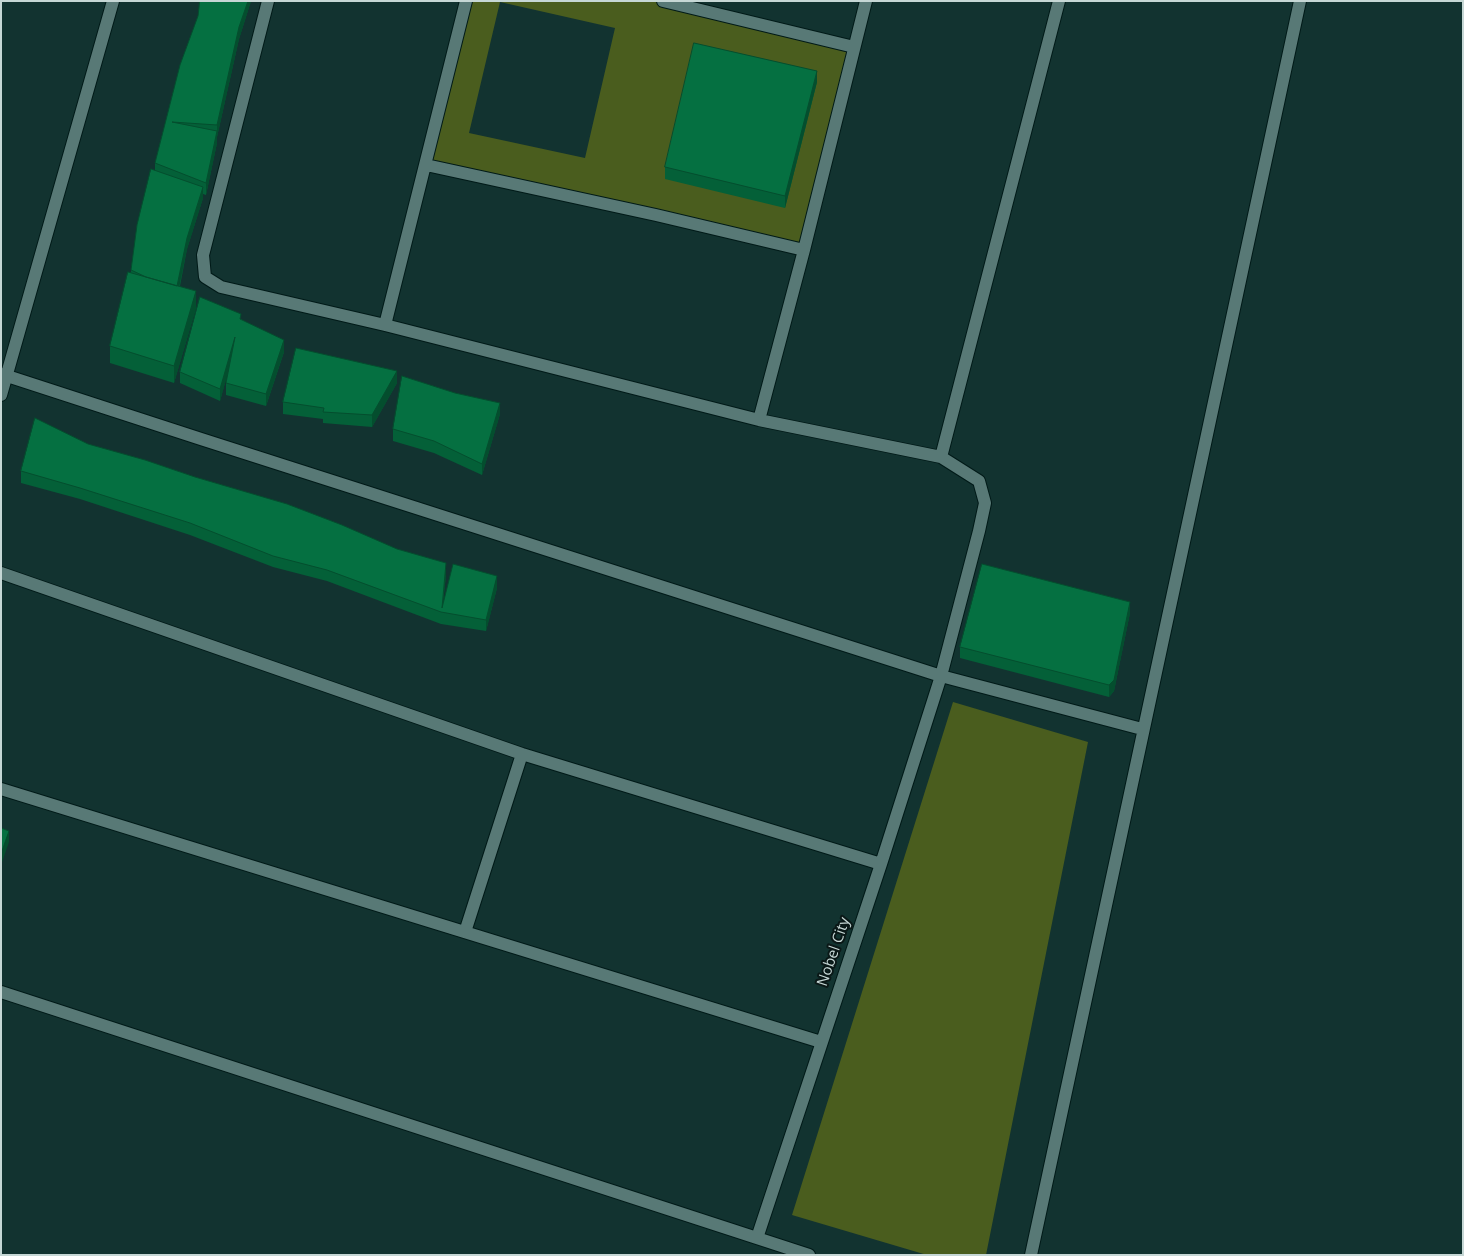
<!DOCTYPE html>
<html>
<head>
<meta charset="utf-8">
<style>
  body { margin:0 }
  #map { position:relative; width:1464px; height:1256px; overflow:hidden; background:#123330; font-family:"Open Sans",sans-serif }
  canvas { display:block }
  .frame { position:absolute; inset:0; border:2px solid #c6d7d5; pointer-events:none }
</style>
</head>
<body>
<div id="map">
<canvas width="1464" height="1256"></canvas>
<div class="frame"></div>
</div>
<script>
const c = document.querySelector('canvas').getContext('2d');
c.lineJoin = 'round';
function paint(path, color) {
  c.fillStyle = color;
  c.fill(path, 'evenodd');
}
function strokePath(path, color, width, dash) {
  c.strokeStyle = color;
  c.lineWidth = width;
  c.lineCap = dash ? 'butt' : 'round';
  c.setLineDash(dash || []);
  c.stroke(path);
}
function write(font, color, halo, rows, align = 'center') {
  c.font = font + ' "Open Sans",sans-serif';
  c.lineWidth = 4;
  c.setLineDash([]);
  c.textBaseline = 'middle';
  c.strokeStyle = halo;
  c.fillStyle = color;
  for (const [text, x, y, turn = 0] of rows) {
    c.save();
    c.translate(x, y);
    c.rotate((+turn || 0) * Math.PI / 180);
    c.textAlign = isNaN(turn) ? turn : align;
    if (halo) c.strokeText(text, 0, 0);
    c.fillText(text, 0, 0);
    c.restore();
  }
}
paint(new Path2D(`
  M 466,1 L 663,1 L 854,47 L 804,250 L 426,165 ZM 500,2 L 615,28 L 585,158 L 469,133 Z
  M 953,702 L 1088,742 L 986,1255 L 927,1255 L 792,1215 Z`), '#4a5d1e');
const minor = new Path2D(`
  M 268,1 L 203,255 L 205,277 L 221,287 L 385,325 L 759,420 L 941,457 L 979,481 L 985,503 L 979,531 L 941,676 L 881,864 L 757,1238
  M 663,1 L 854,47
  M 426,165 L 656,215 L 804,250
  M 385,325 L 466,1
  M 1,374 L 201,439 L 941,676 L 1142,729
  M 1,395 L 113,1
  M 759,420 L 804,250 L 866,1
  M 941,457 L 1059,1
  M 1,573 L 522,754 L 881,864
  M 1,789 L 821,1042
  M 465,932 L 522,754
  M 1,992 L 809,1255
  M 1031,1255 L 1300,1`);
strokePath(minor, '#001a18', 14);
strokePath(minor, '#587976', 12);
paint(new Path2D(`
  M 200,1 L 251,1 L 239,39 L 217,137 L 217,143 L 206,195 L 203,194 L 203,198 L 187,249 L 180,286 L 196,308 L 174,383 L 110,363 L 110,346 L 131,273 L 131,270 L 155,170 L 155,163 L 198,16 Z
  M 817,82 L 785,208 L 665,179 L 665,167 Z
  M 241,319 L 284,352 L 266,406 L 226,395 L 226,383 L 229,368 L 220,401 L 180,383 L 180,372 Z
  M 397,383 L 372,427 L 323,423 L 323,419 L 283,414 L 283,402 Z
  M 500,414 L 482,475 L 434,453 L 393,441 L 393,429 Z
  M 88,444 L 446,575 L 443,602 L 497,588 L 486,631 L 441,624 L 327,581 L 273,567 L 190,535 L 80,499 L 21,483 L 21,471 Z
  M 1130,613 L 1114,691 L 1109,697 L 960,658 L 960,647 Z`), '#046038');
paint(new Path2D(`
  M 248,1 L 251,1 L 239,39 L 217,137 L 217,125 L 239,27 Z
  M 817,71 L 817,82 L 785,208 L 785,196 Z
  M 217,131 L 217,143 L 206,195 L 206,183 Z
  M 203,187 L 203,198 L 187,249 L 176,302 L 176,291 L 187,238 Z
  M 196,291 L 196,308 L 174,383 L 174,366 Z
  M 235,337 L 235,349 L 220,401 L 220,389 Z
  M 284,340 L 284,352 L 266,406 L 266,394 Z
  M 397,371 L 397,383 L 372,427 L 372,415 Z
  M 500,403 L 500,414 L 482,475 L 482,464 Z
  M 446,563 L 446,575 L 442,612 Z
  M 497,576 L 497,588 L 486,631 L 486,620 Z
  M 1130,602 L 1130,613 L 1114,691 L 1109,697 L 1109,685 Z
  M 9,831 L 9,842 L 1,865 L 1,854 Z`), '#044e2e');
const building = new Path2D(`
  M 200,1 L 248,1 L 239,27 L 217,125 L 172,122 L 217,131 L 206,183 L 155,163 L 180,65 L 198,16 Z
  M 694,43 L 817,71 L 785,196 L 665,167 Z
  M 151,169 L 203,187 L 187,238 L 177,286 L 146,277 L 131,270 L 137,225 Z
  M 128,272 L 196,291 L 174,366 L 110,346 Z
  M 200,297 L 241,314 L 240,319 L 284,340 L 266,394 L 226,383 L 235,337 L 220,389 L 180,372 Z
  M 296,348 L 397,371 L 372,415 L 323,412 L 324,408 L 283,402 Z
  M 402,376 L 455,393 L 500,403 L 482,464 L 434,441 L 393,429 Z
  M 35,418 L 88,444 L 145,460 L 195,477 L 287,504 L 342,525 L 397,549 L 446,563 L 442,608 L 453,564 L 497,576 L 486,620 L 441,612 L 327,570 L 273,556 L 190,523 L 80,488 L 21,471 Z
  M 982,564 L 1130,602 L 1114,680 L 1109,685 L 960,647 Z
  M 1,828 L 9,831 L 1,854 Z`);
paint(building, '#057041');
strokePath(building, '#044e2e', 1);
write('15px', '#c6d7d5', '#0a1817', [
  ["Nobel City",834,952,-71]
]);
</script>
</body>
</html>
